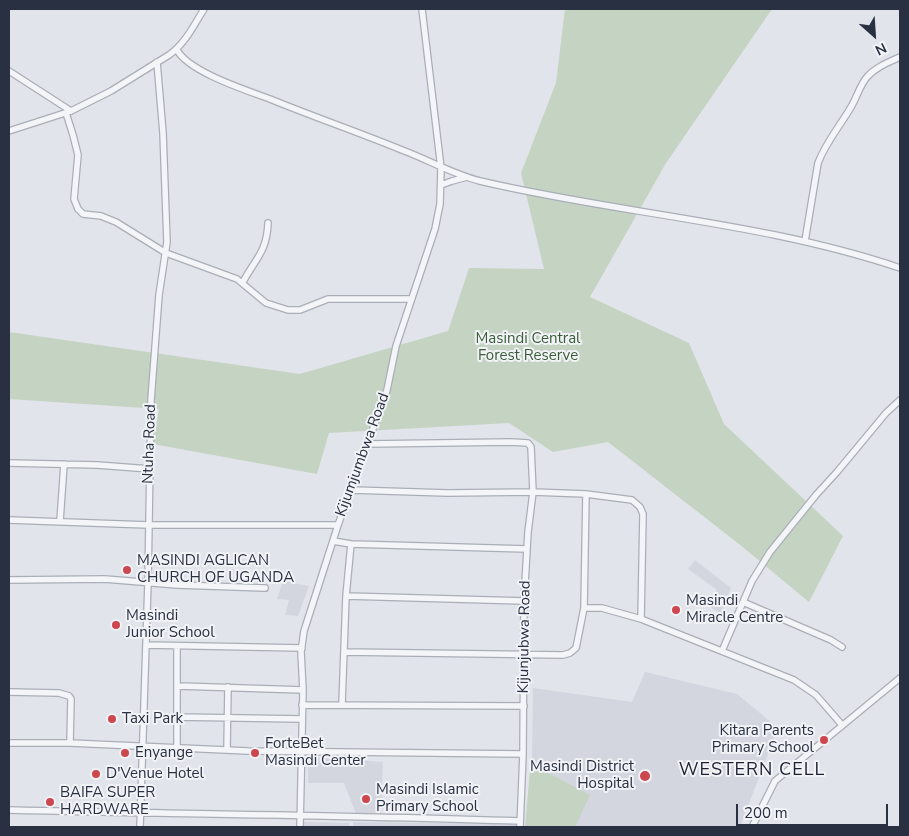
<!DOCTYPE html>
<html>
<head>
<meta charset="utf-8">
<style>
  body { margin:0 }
  #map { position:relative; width:909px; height:836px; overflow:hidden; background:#e1e4ea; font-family:"Nunito Sans",sans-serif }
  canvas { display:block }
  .frame { position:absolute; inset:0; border:10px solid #293041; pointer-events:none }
  .north { position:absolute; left:849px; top:10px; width:50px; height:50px; -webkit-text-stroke:4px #f1f3f7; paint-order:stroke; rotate:154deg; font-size:14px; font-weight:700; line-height:20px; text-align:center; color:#293041 }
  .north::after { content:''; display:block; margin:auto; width:18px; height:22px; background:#293041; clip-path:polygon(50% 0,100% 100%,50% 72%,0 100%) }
  .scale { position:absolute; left:736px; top:804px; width:152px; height:22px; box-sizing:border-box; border:2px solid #293041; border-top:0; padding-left:6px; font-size:15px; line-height:18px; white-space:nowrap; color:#293041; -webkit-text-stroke:4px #f1f3f7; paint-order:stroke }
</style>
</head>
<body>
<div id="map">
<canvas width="909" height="836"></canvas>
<div class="frame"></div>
<div class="north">N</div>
<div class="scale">200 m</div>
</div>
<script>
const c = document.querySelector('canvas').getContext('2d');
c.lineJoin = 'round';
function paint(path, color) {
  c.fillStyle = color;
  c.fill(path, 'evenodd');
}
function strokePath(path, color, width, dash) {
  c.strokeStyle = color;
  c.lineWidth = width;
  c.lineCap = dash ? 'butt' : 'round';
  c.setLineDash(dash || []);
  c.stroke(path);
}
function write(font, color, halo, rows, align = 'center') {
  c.font = font + ' "Nunito Sans",sans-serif';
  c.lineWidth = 4;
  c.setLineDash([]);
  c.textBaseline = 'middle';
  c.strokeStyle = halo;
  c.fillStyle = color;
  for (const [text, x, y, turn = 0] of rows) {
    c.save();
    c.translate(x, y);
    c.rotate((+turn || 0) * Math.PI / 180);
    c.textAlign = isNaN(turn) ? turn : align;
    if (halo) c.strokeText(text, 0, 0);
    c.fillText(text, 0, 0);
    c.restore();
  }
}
paint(new Path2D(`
  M 695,560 L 731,588 L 721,613 L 711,608 L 717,590 L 688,569 Z
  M 283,581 L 309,586 L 298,616 L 285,615 L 289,600 L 277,599 Z
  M 645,672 L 737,694 L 778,728 L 740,827 L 531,827 L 533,688 L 632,702 Z
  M 308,757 L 383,762 L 381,815 L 356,814 L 344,783 L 308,783 Z
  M 304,822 L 349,823 L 349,827 L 304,827 Z
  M 353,822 L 519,824 L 519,827 L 353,827 Z`), '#d3d6df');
paint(new Path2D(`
  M 565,9 L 772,9 L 666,163 L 590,297 L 689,343 L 724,424 L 843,536 L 809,602 L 739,544 L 608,442 L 553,452 L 509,423 L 329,433 L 317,474 L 153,444 L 159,409 L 9,399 L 9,332 L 300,374 L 448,331 L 469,268 L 544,269 L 521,173 L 556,83 Z
  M 539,769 L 556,777 L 590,795 L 575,827 L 525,827 L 530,770 Z`), '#c5d3c2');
const minor = new Path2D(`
  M 177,50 C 189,72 246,90 270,99 C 314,117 358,132 402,150 C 429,160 452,174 480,181 C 619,214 764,222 900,268
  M 9,71 L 71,111
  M 66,113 L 73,135 L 78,155 L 74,199 L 78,209 L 83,214 L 101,216 L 116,222 L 166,253 L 237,279 L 266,303 L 288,310 L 300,310 L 328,299 L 411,299
  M 9,131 L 71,111 L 111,91 L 169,55 C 185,44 194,25 204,9
  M 441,185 L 452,181 L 467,177
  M 805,241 L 818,163 C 826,142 840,126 851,107 C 857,97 860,85 867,77 C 876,67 889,62 900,57
  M 243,282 C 255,259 267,252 268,223
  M 367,444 L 511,442 L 528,443 L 531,447 L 533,492 L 528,532 L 524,601 L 523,754 L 520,827
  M 9,463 L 97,465 L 150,469
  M 351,490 L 448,493 L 533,492 L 586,494 L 632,500 L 640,507 L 643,514 L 641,619
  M 9,520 L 148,525 L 338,525
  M 60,521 L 64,464
  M 333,541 L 351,544 L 527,549
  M 9,580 L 105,579 L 177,585 L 265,588
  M 346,596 L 524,601
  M 743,602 L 831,640 L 842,647
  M 584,608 L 586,494
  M 146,645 L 302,648
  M 722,651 L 752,581 L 770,552 L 816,495 L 837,472 L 886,413 L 900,400
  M 344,652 L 563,655 L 570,653 L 576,648 L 584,608 L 602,608 L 641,619 L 794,680 L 816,695 L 842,725
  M 177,689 L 177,646
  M 9,692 L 59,693 L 69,696 L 71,699 L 70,743
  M 342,704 L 346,596 L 351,544
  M 302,705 L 524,706
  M 177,717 L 302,719
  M 9,743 L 70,743 L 248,751 L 523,754
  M 177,748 L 177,689 L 179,686 L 303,690
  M 227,750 L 228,687
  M 9,810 C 179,814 350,815 520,821
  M 140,827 L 148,582 L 151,400 L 159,295 L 167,242 L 163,133 L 157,62
  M 300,827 L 303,690 L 301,652 L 304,631 L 338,525 L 387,390 L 396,346 L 435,229 L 440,204 L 441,168 L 422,9
  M 752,827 L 775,781 L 900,678`);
strokePath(minor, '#aaaeb7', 8);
strokePath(minor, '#f4f5f8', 5.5);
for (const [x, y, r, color] of [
  [127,570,5,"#cd474e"],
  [676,610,5,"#cd474e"],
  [116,625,5,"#cd474e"],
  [112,719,5,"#cd474e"],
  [824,740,5,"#cd474e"],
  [125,753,5,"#cd474e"],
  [255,753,5,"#cd474e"],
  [96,774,5,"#cd474e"],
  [645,776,6,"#cd474e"],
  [366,799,5,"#cd474e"],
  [50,802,5,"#cd474e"]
]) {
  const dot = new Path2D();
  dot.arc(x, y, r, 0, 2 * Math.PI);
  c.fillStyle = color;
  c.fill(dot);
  strokePath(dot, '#f1f3f7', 2);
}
write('15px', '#3a5d37', '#f1f3f7', [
  ["Masindi Central",528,339],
  ["Forest Reserve",528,356]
]);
write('15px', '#293041', '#f1f3f7', [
  ["Ntuha Road",150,444,-88],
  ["Kijumjumbwa Road",363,455,-70],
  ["Kijunjubwa Road",525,637,-89]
]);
write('15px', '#293041', '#f1f3f7', [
  ["MASINDI AGLICAN",137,561],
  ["CHURCH OF UGANDA",137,578],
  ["Masindi",686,601],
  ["Miracle Centre",686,618],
  ["Masindi",126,616],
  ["Junior School",126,633],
  ["Taxi Park",122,719],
  ["Kitara Parents",814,731,"right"],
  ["Primary School",814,748,"right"],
  ["ForteBet",265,744],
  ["Masindi Center",265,761],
  ["Enyange",135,753],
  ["Masindi District",634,767,"right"],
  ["Hospital",634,784,"right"],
  ["D'Venue Hotel",106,774],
  ["Masindi Islamic",376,790],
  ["Primary School",376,807],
  ["BAIFA SUPER",60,793],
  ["HARDWARE",60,810]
], 'left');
c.letterSpacing = '1px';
write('18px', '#1c2132', '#f1f3f7', [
  ["WESTERN CELL",752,771]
]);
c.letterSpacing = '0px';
</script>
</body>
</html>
